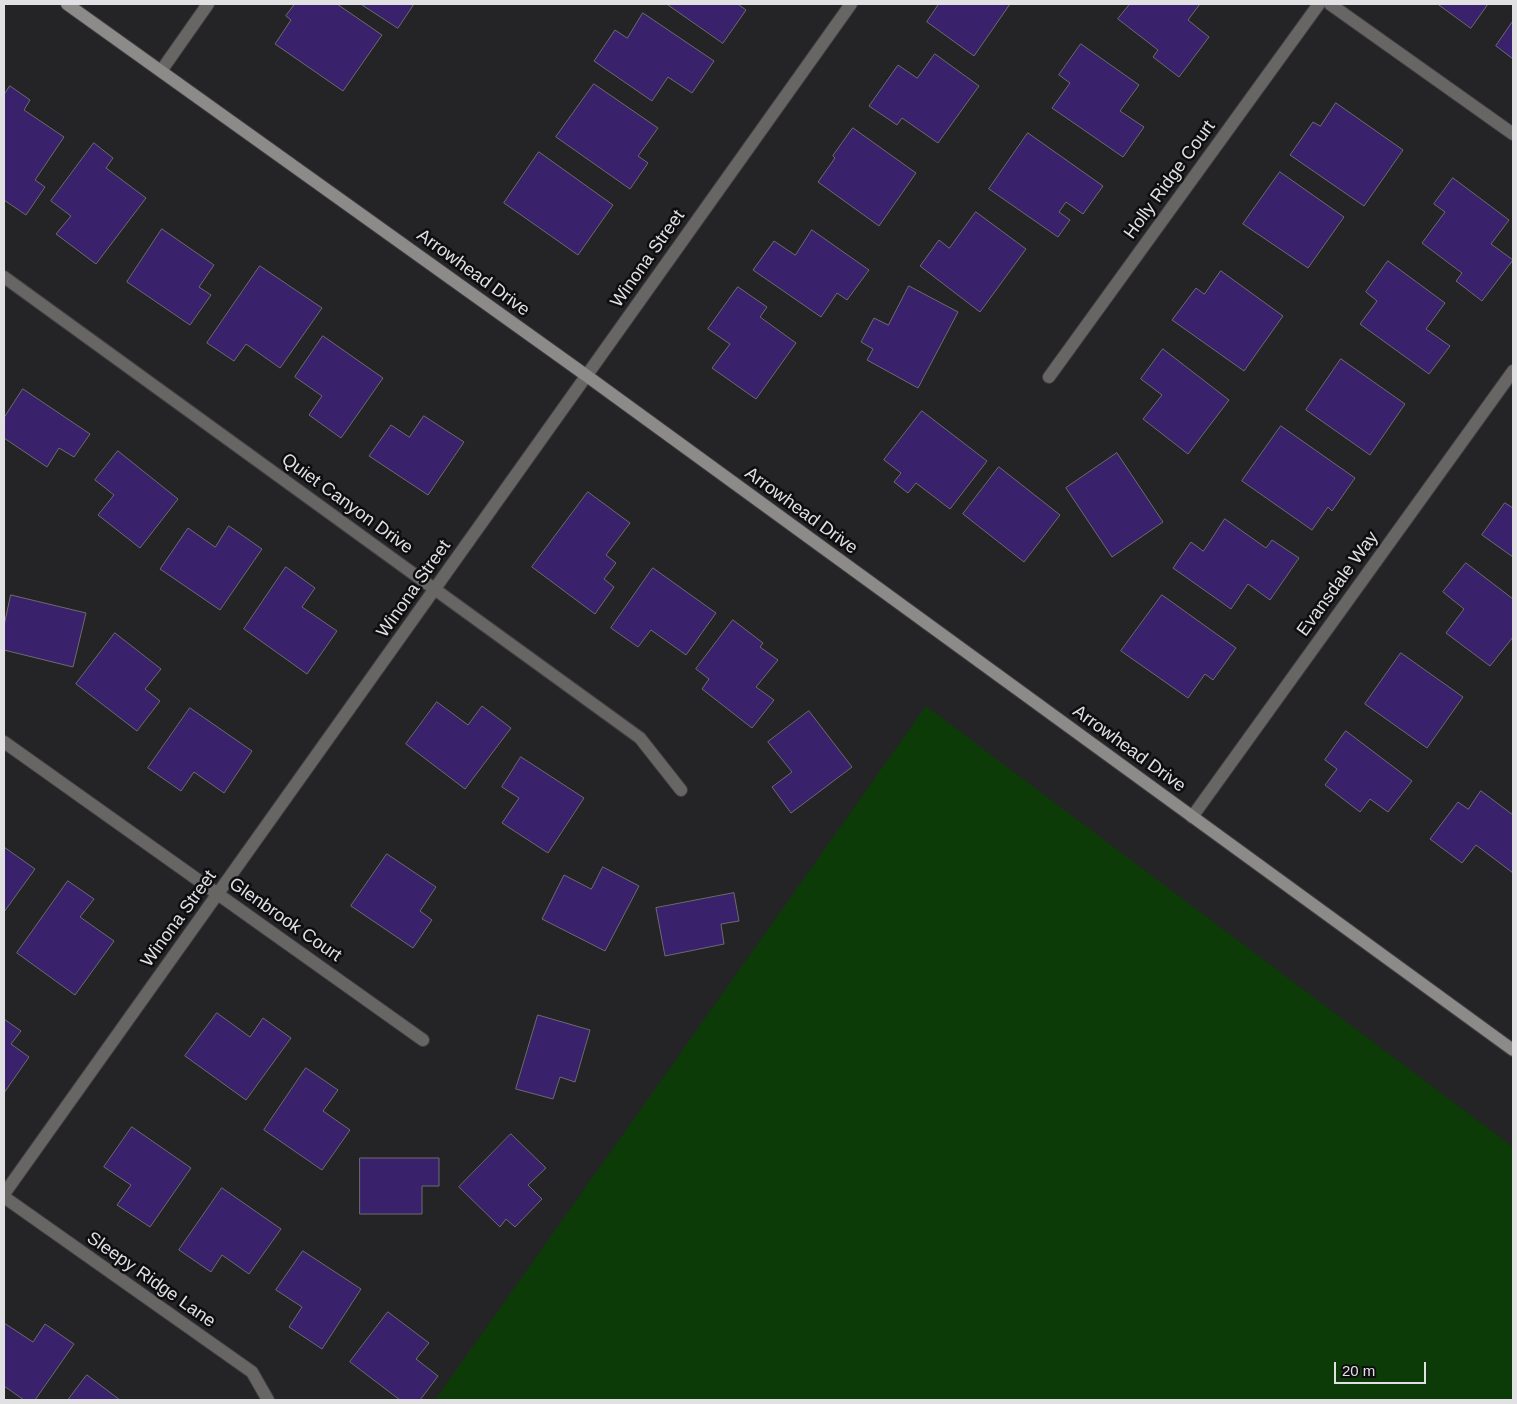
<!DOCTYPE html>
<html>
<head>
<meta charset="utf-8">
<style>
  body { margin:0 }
  #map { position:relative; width:1517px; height:1404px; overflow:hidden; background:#242427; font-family:Arial,sans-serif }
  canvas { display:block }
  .frame { position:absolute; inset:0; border:5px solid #e1e1e3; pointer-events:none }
  .scale { position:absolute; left:1334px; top:1362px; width:92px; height:22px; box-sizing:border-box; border:2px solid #e1e1e3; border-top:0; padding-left:6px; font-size:15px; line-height:18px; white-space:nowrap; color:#e1e1e3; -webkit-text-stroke:4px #0e0d0f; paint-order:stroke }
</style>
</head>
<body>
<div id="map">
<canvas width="1517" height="1404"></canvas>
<div class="frame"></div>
<div class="scale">20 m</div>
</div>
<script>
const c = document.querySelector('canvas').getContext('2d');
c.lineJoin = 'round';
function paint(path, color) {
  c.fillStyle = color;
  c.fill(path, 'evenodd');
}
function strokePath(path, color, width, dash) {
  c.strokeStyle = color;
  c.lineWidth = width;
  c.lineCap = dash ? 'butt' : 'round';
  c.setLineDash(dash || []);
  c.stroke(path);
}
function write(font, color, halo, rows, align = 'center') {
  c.font = font + ' Arial,sans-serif';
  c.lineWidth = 5;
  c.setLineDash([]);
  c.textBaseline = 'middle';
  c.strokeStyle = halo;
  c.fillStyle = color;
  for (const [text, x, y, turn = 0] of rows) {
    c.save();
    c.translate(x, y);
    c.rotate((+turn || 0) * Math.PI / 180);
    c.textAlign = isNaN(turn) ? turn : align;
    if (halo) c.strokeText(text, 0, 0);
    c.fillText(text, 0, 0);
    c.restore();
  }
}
paint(new Path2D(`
  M 926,706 L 1513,1147 L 1513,1400 L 435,1400 Z`), '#0d3b07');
const building = new Path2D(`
  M 295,4 L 337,4 L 382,35 L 343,91 L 275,44 L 291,20 L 286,16 Z
  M 361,4 L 414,4 L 398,28 Z
  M 667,4 L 740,4 L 739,5 L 746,10 L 723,43 Z
  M 939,4 L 1010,4 L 974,56 L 927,22 Z
  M 1130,4 L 1200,4 L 1188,20 L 1209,37 L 1179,77 L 1153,57 L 1158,50 L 1118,19 Z
  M 1438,4 L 1488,4 L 1471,28 Z
  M 643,13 L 714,61 L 692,93 L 668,77 L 652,101 L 594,61 L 615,30 L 627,38 Z
  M 1513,21 L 1513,59 L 1496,46 Z
  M 1081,44 L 1139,85 L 1120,111 L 1144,127 L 1123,157 L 1052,108 L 1070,83 L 1059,75 Z
  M 935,54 L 979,86 L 938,143 L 902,118 L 897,125 L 869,106 L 898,65 L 917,78 Z
  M 594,84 L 658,128 L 638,156 L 648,163 L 630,189 L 556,137 Z
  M 10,86 L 30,100 L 24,110 L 64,137 L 35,180 L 45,187 L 26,215 L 4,200 L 4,95 Z
  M 1336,103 L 1403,150 L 1364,206 L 1290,155 L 1313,122 L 1320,126 Z
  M 853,128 L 916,173 L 879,226 L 818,182 L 835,158 L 833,156 Z
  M 1028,133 L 1103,186 L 1083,214 L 1066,202 L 1059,212 L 1070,220 L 1058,237 L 989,189 Z
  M 94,143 L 113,158 L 106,168 L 146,198 L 96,264 L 56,234 L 71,216 L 51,201 Z
  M 539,152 L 613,205 L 578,255 L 504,203 Z
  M 1280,172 L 1344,217 L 1308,268 L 1243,224 Z
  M 1453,178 L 1509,220 L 1491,244 L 1513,260 L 1482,301 L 1456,281 L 1462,273 L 1422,243 L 1445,212 L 1434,204 Z
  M 976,212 L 1026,249 L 980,312 L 920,266 L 939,240 L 949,248 Z
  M 162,229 L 214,265 L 199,287 L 211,295 L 190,325 L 127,282 Z
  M 812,230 L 869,270 L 847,300 L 837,293 L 821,317 L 753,270 L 774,241 L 795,255 Z
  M 1388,261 L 1445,303 L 1426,329 L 1450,346 L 1429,374 L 1360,324 L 1377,301 L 1366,292 Z
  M 260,266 L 322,308 L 280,368 L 246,344 L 234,361 L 207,343 Z
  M 1221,271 L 1283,316 L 1244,371 L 1172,320 L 1196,288 L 1204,294 Z
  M 909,286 L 958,312 L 918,388 L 867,360 L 873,349 L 861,342 L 874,318 L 888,325 Z
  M 738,287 L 767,307 L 760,317 L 796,343 L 756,399 L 712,368 L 730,344 L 708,329 Z
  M 323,336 L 383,378 L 341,438 L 309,415 L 322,396 L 295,377 Z
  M 1163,349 L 1229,400 L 1188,454 L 1143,419 L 1162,395 L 1141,379 Z
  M 1341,359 L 1405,404 L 1370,455 L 1306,410 Z
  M 23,389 L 90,434 L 74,457 L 59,448 L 47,467 L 4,438 L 4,418 Z
  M 922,411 L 987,461 L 950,509 L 916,483 L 908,493 L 894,482 L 901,473 L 884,460 Z
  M 424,416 L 464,442 L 428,495 L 369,456 L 391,425 L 409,437 Z
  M 1281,426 L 1355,478 L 1332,511 L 1328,507 L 1312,530 L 1242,481 Z
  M 118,451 L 178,499 L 140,548 L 98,515 L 114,495 L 95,480 Z
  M 1117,453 L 1163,522 L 1112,557 L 1066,488 Z
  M 999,467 L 1060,515 L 1024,562 L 963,514 Z
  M 588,492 L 630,523 L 606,555 L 616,563 L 604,579 L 614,587 L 595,614 L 532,567 Z
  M 1505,503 L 1513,508 L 1513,557 L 1482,535 Z
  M 1225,519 L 1266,548 L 1272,540 L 1299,558 L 1270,600 L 1248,584 L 1231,609 L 1173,568 L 1191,542 L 1203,551 Z
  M 229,526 L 262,549 L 220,610 L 160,569 L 188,528 L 215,547 Z
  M 1466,563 L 1513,599 L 1513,637 L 1490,666 L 1446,633 L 1464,609 L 1443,592 Z
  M 286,567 L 315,588 L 302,607 L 337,631 L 307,674 L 244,629 Z
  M 653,568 L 716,613 L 686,655 L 651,630 L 638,647 L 611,628 Z
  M 11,595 L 86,613 L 73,667 L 4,650 L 4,626 Z
  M 1162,595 L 1236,648 L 1213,680 L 1205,674 L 1188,698 L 1121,651 Z
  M 733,620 L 763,643 L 760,647 L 778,660 L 756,687 L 774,700 L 752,728 L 702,689 L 709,679 L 696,669 Z
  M 115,633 L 161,669 L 145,689 L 160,701 L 137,731 L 76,684 Z
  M 1401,653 L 1463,697 L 1427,748 L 1365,704 Z
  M 437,702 L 468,725 L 482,706 L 511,728 L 465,789 L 406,744 Z
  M 190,708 L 252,751 L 224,793 L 194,772 L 181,791 L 148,768 Z
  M 809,711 L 852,767 L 791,813 L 772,787 L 792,772 L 768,742 Z
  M 1346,731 L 1412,781 L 1388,812 L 1370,799 L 1360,812 L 1325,785 L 1337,769 L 1325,760 Z
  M 521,757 L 584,798 L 548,853 L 502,823 L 519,798 L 502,787 Z
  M 1481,791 L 1513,815 L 1513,873 L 1476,845 L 1462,863 L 1430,839 L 1458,802 L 1468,809 Z
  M 4,847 L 35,869 L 4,912 Z
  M 387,854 L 436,887 L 420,911 L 432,920 L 413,948 L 351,906 Z
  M 603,867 L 639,886 L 605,951 L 542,919 L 564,875 L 591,889 Z
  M 68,881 L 94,899 L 80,917 L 114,941 L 75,995 L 17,953 Z
  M 734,893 L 739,921 L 721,924 L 724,944 L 665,956 L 656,908 Z
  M 217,1013 L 250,1037 L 263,1018 L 291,1038 L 246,1100 L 185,1056 Z
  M 538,1015 L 590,1030 L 575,1082 L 560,1077 L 553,1099 L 516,1089 Z
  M 4,1019 L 21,1031 L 11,1044 L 29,1057 L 4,1093 Z
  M 306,1068 L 338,1090 L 323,1111 L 350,1130 L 322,1170 L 264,1130 Z
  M 132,1127 L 191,1168 L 150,1227 L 117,1205 L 131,1185 L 104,1167 Z
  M 511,1134 L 546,1168 L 528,1185 L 542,1199 L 515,1227 L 506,1219 L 500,1227 L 459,1187 Z
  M 360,1158 L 439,1158 L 439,1186 L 422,1186 L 422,1214 L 360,1214 Z
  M 222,1188 L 281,1229 L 249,1274 L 222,1255 L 211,1272 L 179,1250 Z
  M 303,1251 L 361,1289 L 322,1349 L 289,1327 L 302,1307 L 276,1290 Z
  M 388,1312 L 429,1343 L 416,1359 L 438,1376 L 420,1400 L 400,1400 L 350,1362 Z
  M 4,1323 L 33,1342 L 45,1324 L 74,1344 L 35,1400 L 24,1400 L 4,1386 Z
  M 87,1375 L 120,1400 L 68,1400 Z`);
paint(building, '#3a216b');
strokePath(building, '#6c6b6e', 1);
const street = new Path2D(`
  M 1330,4 L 1513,134
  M 161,71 L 208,4
  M 4,277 L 640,738 L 681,790
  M 1049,377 L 1319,4
  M 4,742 L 423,1040
  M 1192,817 L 1513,371
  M 4,1194 L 851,4
  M 4,1197 L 252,1372 L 268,1400`);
const secondary = new Path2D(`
  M 67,4 L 587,376 L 1513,1050`);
strokePath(street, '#3e3e41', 14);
strokePath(secondary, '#3e3e41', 14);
strokePath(street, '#676665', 12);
strokePath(secondary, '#8c8b89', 12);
write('18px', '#e1e1e3', '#0e0d0f', [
  ["Holly Ridge Court",1170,180,-54],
  ["Winona Street",648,259,-55],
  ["Arrowhead Drive",473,273,36],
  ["Quiet Canyon Drive",347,504,36],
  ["Arrowhead Drive",801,511,36],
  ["Evansdale Way",1338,584,-54],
  ["Winona Street",414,589,-55],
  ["Arrowhead Drive",1129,749,36],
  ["Winona Street",179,919,-54],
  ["Glenbrook Court",285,920,35],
  ["Sleepy Ridge Lane",151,1280,35]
]);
</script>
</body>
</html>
